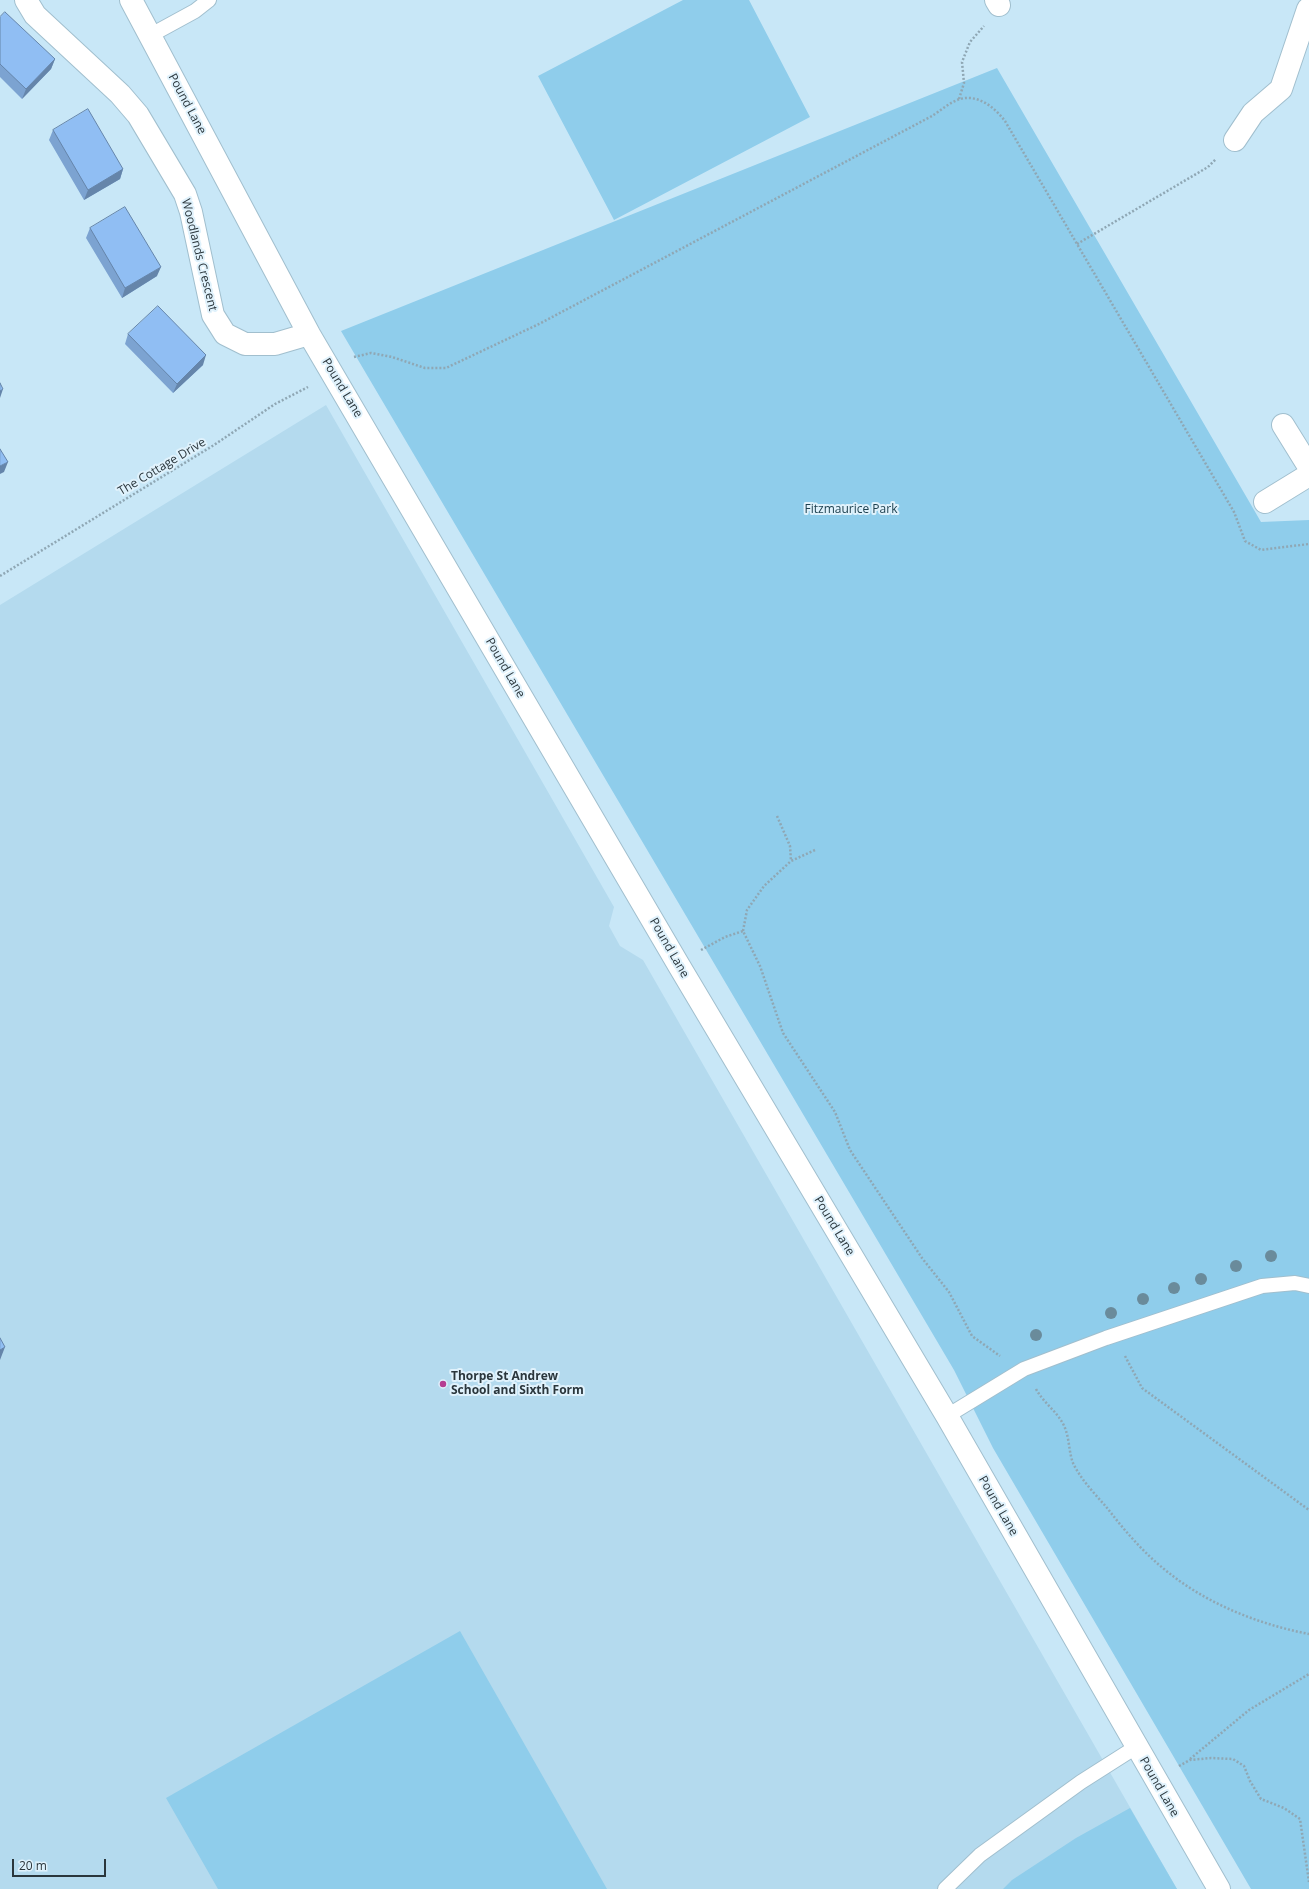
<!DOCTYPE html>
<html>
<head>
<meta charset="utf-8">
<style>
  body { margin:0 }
  #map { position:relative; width:1309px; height:1889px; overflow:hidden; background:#c8e7f7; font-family:"Open Sans",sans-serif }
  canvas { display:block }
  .scale { position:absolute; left:12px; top:1859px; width:94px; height:18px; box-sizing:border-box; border:2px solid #2a363c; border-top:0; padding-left:5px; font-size:12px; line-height:14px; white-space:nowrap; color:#2a363c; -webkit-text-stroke:3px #e0f2fc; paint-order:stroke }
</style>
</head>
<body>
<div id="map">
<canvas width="1309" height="1889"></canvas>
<div class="scale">20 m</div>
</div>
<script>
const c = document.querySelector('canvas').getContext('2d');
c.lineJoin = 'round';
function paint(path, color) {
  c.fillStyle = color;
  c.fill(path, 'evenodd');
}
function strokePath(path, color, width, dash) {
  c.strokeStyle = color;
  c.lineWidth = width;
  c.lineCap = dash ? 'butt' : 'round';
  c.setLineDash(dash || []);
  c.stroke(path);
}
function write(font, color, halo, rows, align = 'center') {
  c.font = font + ' "Open Sans",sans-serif';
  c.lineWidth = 4;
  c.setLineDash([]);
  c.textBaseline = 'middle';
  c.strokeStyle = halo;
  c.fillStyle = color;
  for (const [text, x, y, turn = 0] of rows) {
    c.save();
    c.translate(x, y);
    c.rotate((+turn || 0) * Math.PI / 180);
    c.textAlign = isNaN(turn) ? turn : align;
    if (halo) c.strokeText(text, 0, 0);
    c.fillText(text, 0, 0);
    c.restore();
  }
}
paint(new Path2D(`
  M 326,405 L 614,907 L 609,926 L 620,946 L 643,960 L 1177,1889 L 0,1889 L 0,605 Z`), '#b4daee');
paint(new Path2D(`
  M 683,0 L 749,0 L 810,117 L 614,220 L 538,76 Z
  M 997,68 L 1261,522 L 1309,520 L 1309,1889 L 1251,1889 L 993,1448 L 954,1370 L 341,331 Z
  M 460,1631 L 607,1889 L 218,1889 L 166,1798 Z
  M 1130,1808 L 1177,1889 L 1003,1889 L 1012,1880 L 1076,1838 Z`), '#8fcdeb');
const service = new Path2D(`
  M 151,35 L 195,11 L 209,0
  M 947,1416 L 1024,1369 L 1106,1338 L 1262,1286 L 1295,1283 L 1309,1286
  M 945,1889 L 980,1855 L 1081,1782 L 1136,1747`);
const minor = new Path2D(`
  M 26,0 L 35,15 L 120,94 L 138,115 L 185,194 L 191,212 L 213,315 L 225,334 L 245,344 L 275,344 L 309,334
  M 131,0 L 309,334 L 678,964 L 947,1416 L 1219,1889
  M 996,0 L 999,5
  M 1235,140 L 1253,113 L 1281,89 L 1308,9
  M 1283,425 L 1309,467
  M 1265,502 L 1309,475`);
strokePath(service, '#a1bfce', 16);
strokePath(minor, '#a1bfce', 24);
strokePath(new Path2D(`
  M 959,99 L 964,83 L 962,62 L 970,42 L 984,26
  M 1077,244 L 1208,167 L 1216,159
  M 354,357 L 371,353 L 392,357 L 425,368 L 446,368 L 539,324 L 932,116 C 940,111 950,102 960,99 C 979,94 995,108 1005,121 L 1234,512 L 1245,541 L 1261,550 L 1309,544
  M 0,576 L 214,445 L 275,404 L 308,387
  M 777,816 L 790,846 L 791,861
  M 743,931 L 747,910 L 764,886 L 791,861 L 815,850
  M 701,950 L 725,937 L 743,931 L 760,966 L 783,1033 L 835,1112 L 850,1150 L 922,1258 L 949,1292 L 972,1336 L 1000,1356
  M 1125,1356 L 1142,1388 L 1309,1510
  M 1036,1389 C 1043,1402 1055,1410 1062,1422 C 1070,1435 1068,1450 1073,1463 C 1081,1480 1096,1495 1108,1509 C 1124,1530 1143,1552 1164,1569 C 1205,1603 1257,1624 1309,1634
  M 1190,1759 L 1249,1710 L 1309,1674
  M 1179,1766 L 1190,1760 L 1211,1758 L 1233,1759 L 1244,1766 L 1250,1781 L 1261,1799 L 1284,1808 L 1300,1819 L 1309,1882`), '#8fa7b4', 2.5, [2, 2]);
strokePath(service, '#fff', 14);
strokePath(minor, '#fff', 22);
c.fillStyle = '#6a8b9b';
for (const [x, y] of [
  [1271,1256],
  [1236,1266],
  [1201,1279],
  [1174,1288],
  [1143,1299],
  [1111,1313],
  [1036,1335]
]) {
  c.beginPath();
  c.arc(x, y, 6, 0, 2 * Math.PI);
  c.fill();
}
paint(new Path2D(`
  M 0,17 L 55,59 L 51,69 L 22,99 L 0,77 Z
  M 53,130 L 123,169 L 120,179 L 84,200 L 49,140 Z
  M 90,228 L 157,276 L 122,298 L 86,238 Z
  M 128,334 L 203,365 L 173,393 L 125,344 Z`), '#7ca3d1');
paint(new Path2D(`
  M 55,59 L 51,69 L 22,99 L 26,89 Z
  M 123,169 L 120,179 L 84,200 L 88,190 Z
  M 161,267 L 157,276 L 122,298 L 125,288 Z
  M 206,355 L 203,365 L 173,393 L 177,384 Z
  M 3,389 L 0,398 L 0,391 Z
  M 8,462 L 4,472 L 0,474 L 0,466 Z
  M 5,1347 L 0,1360 L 0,1350 Z`), '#6585aa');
const building = new Path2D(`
  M 5,12 L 55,59 L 26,89 L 0,64 L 0,17 Z
  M 88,109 L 123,169 L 88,190 L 53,130 Z
  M 125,207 L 161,267 L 125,288 L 90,228 Z
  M 158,306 L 206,355 L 177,384 L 128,334 Z
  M 0,383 L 3,389 L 0,391 Z
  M 0,449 L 8,462 L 0,466 Z
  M 0,1338 L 5,1347 L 0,1350 Z`);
paint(building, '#90bef3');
strokePath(building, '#6585aa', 1);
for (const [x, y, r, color] of [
  [443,1384,4,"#b53d92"]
]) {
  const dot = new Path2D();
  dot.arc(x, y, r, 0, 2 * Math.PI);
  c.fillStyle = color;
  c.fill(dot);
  strokePath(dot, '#e0f2fc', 1.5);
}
write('12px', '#2a363c', '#e0f2fc', [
  ["Pound Lane",187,104,62],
  ["Woodlands Crescent",199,255,76],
  ["Pound Lane",342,388,59],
  ["The Cottage Drive",162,467,-31],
  ["Pound Lane",505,668,60],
  ["Pound Lane",669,948,60],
  ["Pound Lane",834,1226,59],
  ["Pound Lane",998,1506,60],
  ["Pound Lane",1159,1787,60]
]);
write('12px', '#1d404f', '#e0f2fc', [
  ["Fitzmaurice Park",851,510]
]);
write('bold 12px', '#2a363c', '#e0f2fc', [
  ["Thorpe St Andrew",451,1377],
  ["School and Sixth Form",451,1391]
], 'left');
</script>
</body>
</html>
